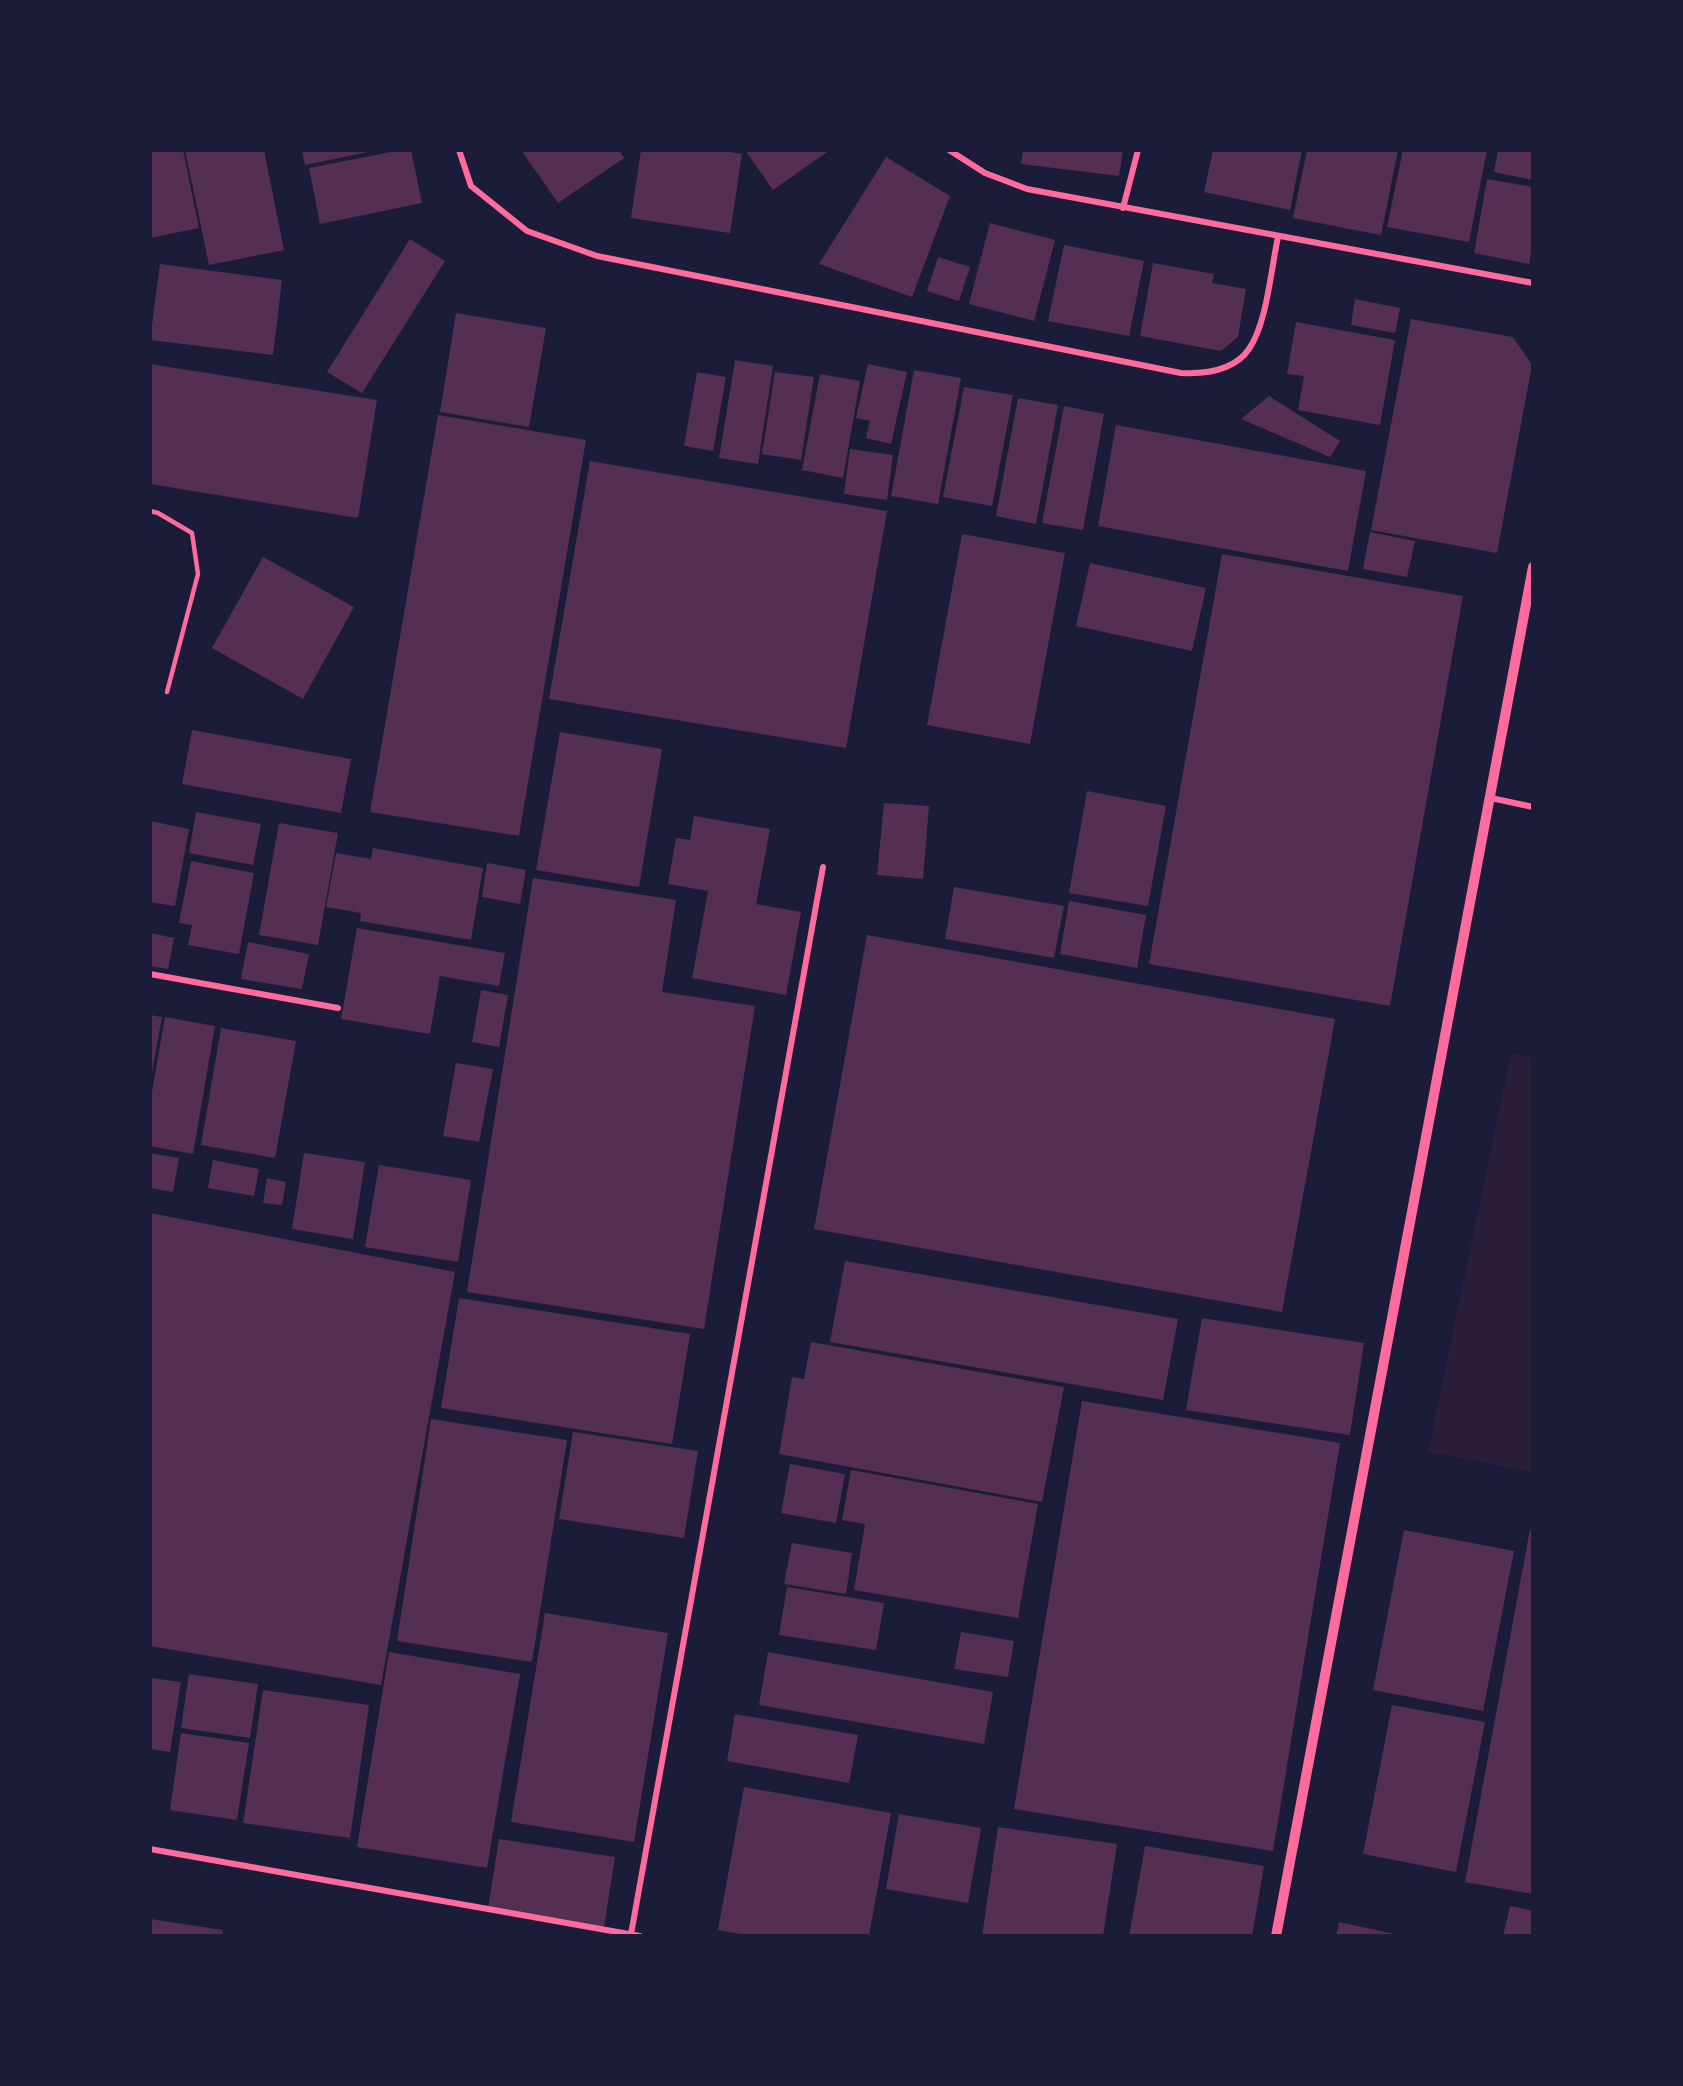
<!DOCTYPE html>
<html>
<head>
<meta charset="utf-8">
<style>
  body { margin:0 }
  #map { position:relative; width:1683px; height:2086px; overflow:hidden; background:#1b1b3a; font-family:"Alegreya Sans",sans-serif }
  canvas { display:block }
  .frame { position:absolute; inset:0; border:152px solid #1b1b3a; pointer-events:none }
</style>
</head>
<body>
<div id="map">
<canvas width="1683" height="2086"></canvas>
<div class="frame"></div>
</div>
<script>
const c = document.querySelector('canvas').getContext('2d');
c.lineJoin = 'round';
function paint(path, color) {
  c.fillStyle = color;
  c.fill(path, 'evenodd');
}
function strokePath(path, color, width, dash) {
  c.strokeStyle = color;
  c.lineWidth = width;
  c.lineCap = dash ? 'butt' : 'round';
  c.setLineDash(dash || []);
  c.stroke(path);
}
paint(new Path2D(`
  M 1511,1053 L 1533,1057 L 1533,1472 L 1428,1452 Z`), '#2a1e3b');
paint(new Path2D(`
  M 150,150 L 183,150 L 199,228 L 150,238 Z
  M 185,150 L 264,150 L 284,250 L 209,265 Z
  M 302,150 L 373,150 L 373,151 L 305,165 Z
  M 401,150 L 411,150 L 422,203 L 320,224 L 309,168 Z
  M 521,150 L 619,150 L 624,158 L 558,203 Z
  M 641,150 L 718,150 L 742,154 L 730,233 L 631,218 Z
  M 745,150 L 830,150 L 773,190 Z
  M 1023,150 L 1123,150 L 1119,176 L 1021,164 Z
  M 1213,150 L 1302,150 L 1290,210 L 1204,192 Z
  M 1307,150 L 1398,150 L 1381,235 L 1293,218 Z
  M 1403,150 L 1487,150 L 1469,242 L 1387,227 Z
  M 1498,150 L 1533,150 L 1533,180 L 1494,172 Z
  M 886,157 L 950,196 L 912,297 L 819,264 Z
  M 1487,179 L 1533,187 L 1533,240 L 1529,264 L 1474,253 Z
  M 990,223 L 1055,240 L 1034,321 L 969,304 Z
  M 410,239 L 445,261 L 362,393 L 327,372 Z
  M 1064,245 L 1144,261 L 1129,336 L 1048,321 Z
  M 938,257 L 970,267 L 959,301 L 927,291 Z
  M 1153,263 L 1214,274 L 1212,283 L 1246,289 L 1238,337 L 1221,351 L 1140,336 Z
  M 160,264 L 282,280 L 273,355 L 150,340 Z
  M 1355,299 L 1400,308 L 1395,333 L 1351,325 Z
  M 456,313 L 546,328 L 529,427 L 440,412 Z
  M 1411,319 L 1513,337 L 1532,365 L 1497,553 L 1371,530 Z
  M 1296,322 L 1395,340 L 1380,425 L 1298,410 L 1304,376 L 1287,374 Z
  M 735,360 L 773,366 L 758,464 L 719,458 Z
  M 150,364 L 377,400 L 358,518 L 150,484 Z
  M 868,364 L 907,372 L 891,444 L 866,438 L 870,421 L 856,418 Z
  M 914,370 L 961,378 L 938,504 L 891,496 Z
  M 697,372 L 726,377 L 713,451 L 684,446 Z
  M 775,372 L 814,377 L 801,460 L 762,454 Z
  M 820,374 L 860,381 L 843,478 L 802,470 Z
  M 964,387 L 1013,395 L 992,506 L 943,497 Z
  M 1269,396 L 1340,441 L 1330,457 L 1241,419 Z
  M 1018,398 L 1058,405 L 1036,524 L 996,516 Z
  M 1064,406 L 1104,414 L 1083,530 L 1042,523 Z
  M 438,415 L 586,440 L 519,836 L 370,812 Z
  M 1116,425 L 1366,471 L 1348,571 L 1098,526 Z
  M 850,449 L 893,455 L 887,500 L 844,494 Z
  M 590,461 L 887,511 L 846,748 L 549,699 Z
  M 1370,532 L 1415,541 L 1407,577 L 1363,569 Z
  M 962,534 L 1065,553 L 1030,744 L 927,725 Z
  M 1222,554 L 1463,596 L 1390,1006 L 1149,964 Z
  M 263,557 L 354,607 L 303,699 L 212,648 Z
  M 1090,563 L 1206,588 L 1192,651 L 1076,626 Z
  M 192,730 L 351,759 L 341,813 L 182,784 Z
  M 560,732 L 662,749 L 639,887 L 536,870 Z
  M 1087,791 L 1166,806 L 1148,906 L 1069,893 Z
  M 884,803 L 929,806 L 923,879 L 877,875 Z
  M 196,812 L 261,824 L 253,865 L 189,853 Z
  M 694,816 L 770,829 L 756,904 L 801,912 L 786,995 L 692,978 L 708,891 L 668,884 L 676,838 L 690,840 Z
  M 150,821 L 189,829 L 175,906 L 150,902 Z
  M 279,823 L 338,833 L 318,945 L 259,935 Z
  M 373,848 L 483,868 L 471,940 L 360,921 L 361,913 L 326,907 L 336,853 L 371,859 Z
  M 191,861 L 254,873 L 239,954 L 188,945 L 192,925 L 179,923 Z
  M 487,863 L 526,870 L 520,904 L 482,897 Z
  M 533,878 L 676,900 L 662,992 L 755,1006 L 704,1329 L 467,1292 Z
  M 954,887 L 1064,906 L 1054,958 L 945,939 Z
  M 1069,901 L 1146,915 L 1137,968 L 1060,954 Z
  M 357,928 L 505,953 L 499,986 L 440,976 L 430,1034 L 341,1019 Z
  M 150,933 L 174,938 L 168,969 L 150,966 Z
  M 867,935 L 1335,1019 L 1282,1312 L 814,1229 Z
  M 248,942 L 309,954 L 302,989 L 241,979 Z
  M 481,990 L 508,995 L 499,1047 L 472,1042 Z
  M 150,1015 L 162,1017 L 151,1077 L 150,1077 Z
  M 165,1017 L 215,1026 L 193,1154 L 150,1146 L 150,1103 Z
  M 221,1028 L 296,1041 L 275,1158 L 201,1145 Z
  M 456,1063 L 493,1069 L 479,1142 L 443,1136 Z
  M 150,1153 L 179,1158 L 173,1192 L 150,1188 Z
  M 304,1153 L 365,1162 L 353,1239 L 292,1229 Z
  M 213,1160 L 259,1169 L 254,1196 L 208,1188 Z
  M 379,1165 L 471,1180 L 458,1262 L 365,1247 Z
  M 267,1178 L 286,1182 L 282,1205 L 263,1203 Z
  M 150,1213 L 455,1272 L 381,1685 L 150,1646 Z
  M 845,1261 L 1178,1319 L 1163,1400 L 830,1342 Z
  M 459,1298 L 690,1334 L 672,1444 L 441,1408 Z
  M 1202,1318 L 1364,1343 L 1350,1435 L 1186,1410 Z
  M 811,1342 L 1064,1387 L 1042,1502 L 779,1454 L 792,1377 L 804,1379 Z
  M 1082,1401 L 1340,1443 L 1273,1851 L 1014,1809 Z
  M 431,1419 L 567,1440 L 532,1662 L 397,1641 Z
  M 573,1432 L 698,1451 L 684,1538 L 559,1519 Z
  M 790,1464 L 845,1474 L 836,1523 L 781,1513 Z
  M 851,1470 L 1038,1504 L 1018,1618 L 854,1590 L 865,1524 L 842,1520 Z
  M 1530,1529 L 1533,1530 L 1533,1894 L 1465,1882 Z
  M 1404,1530 L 1514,1551 L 1483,1711 L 1373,1690 Z
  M 792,1543 L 852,1553 L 846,1594 L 784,1584 Z
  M 787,1587 L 884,1603 L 876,1650 L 779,1635 Z
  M 545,1613 L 668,1633 L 634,1842 L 511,1822 Z
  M 961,1632 L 1014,1641 L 1008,1677 L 954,1669 Z
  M 389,1652 L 520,1674 L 487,1868 L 357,1847 Z
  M 768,1652 L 993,1692 L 984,1744 L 759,1705 Z
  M 189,1674 L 258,1684 L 250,1738 L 181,1728 Z
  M 150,1678 L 181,1682 L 170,1752 L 150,1749 Z
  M 263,1690 L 369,1705 L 350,1838 L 243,1823 Z
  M 1392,1705 L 1485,1722 L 1456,1872 L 1363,1854 Z
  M 735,1714 L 858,1735 L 849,1783 L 727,1761 Z
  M 181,1733 L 249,1743 L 237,1820 L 170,1810 Z
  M 744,1787 L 891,1813 L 869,1936 L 751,1936 L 718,1930 Z
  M 899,1814 L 981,1828 L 968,1903 L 886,1889 Z
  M 998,1827 L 1117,1844 L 1103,1936 L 982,1936 Z
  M 499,1839 L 615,1857 L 604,1927 L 488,1908 Z
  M 1145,1846 L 1264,1866 L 1252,1936 L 1129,1936 Z
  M 1510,1906 L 1533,1911 L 1533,1936 L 1503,1936 Z
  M 150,1919 L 223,1930 L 222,1936 L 150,1936 Z
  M 1339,1922 L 1399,1935 L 1399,1936 L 1336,1936 Z`), '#542f53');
strokePath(new Path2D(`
  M 150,511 L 158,513 L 192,533 L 198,574 L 167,692`), '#ff6b9d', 4.5);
strokePath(new Path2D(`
  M 459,150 L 471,186 L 527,231 L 597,256 L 1181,373 C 1204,374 1234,371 1249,349 C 1267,323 1271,269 1278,237
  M 949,150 L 985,173 L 1027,189 L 1533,283
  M 1123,208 L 1138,150
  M 1491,798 L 1533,807
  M 150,974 L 338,1008
  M 150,1849 L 640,1936
  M 631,1934 L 823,867`), '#ff6b9d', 6);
strokePath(new Path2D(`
  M 1276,1936 L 1533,567`), '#ff6b9d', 10);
</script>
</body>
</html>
